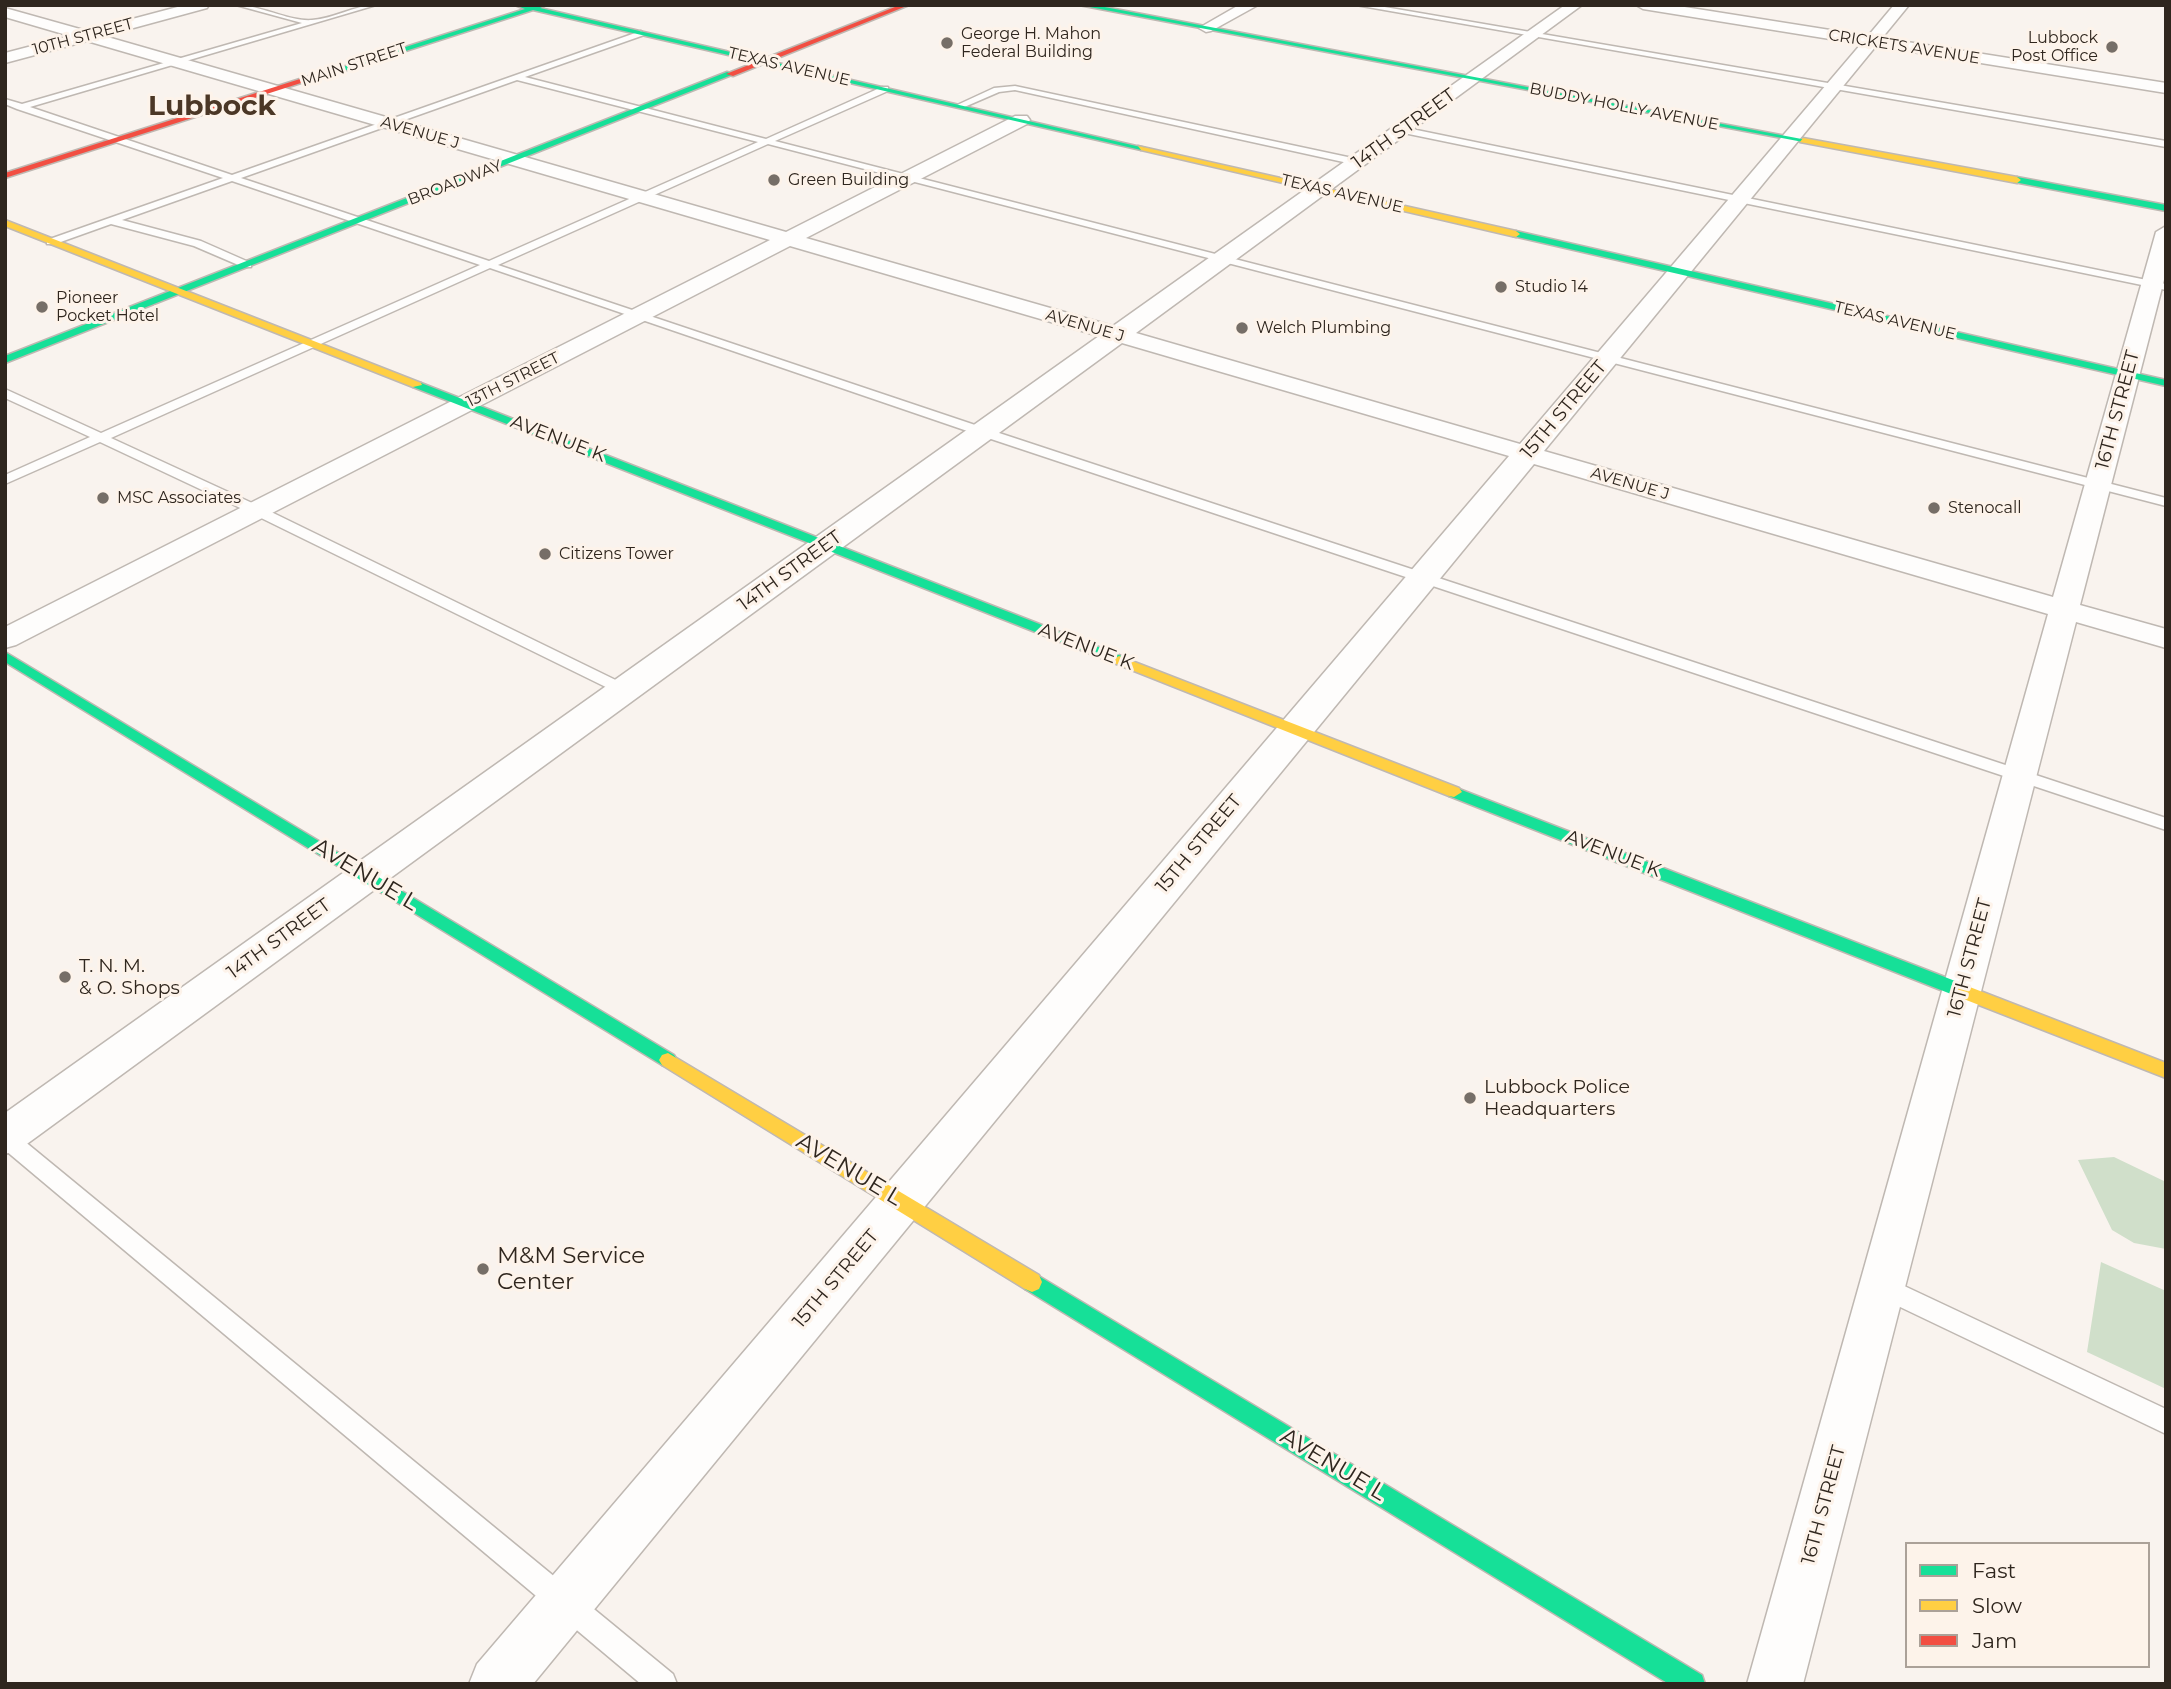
<!DOCTYPE html>
<html>
<head>
<meta charset="utf-8">
<style>
  body { margin:0 }
  #map { position:relative; width:2171px; height:1689px; overflow:hidden; background:#f9f3ee; font-family:Montserrat,sans-serif }
  canvas { display:block }
  .frame { position:absolute; inset:0; border:7px solid #2f261e; pointer-events:none }
  .legend { position:absolute; left:1905px; top:1542px; width:245px; height:126px; box-sizing:border-box; background:#fdf3ea; border:2px solid #aba198; margin:0; padding:9px 12px; list-style:none; font-size:21px; color:#2f261e }
  .legend li { display:flex; align-items:center; gap:14px; height:35px }
  .legend b { width:35px; border:2px solid #aba198 }
</style>
</head>
<body>
<div id="map">
<canvas width="2171" height="1689"></canvas>
<div class="frame"></div>
<ul class="legend">
<li><b style="height:9px;background:#16e098"></b>Fast</li>
<li><b style="height:9px;background:#ffcf43"></b>Slow</li>
<li><b style="height:9px;background:#f24e42"></b>Jam</li>
</ul>
</div>
<script>
const c = document.querySelector('canvas').getContext('2d');
c.lineJoin = 'round';
function paint(path, color) {
  c.fillStyle = color;
  c.fill(path, 'evenodd');
}
function strokePath(path, color, width, dash) {
  c.strokeStyle = color;
  c.lineWidth = width;
  c.lineCap = dash ? 'butt' : 'round';
  c.setLineDash(dash || []);
  c.stroke(path);
}
function write(font, color, halo, rows, align = 'center') {
  c.font = font + ' Montserrat,sans-serif';
  c.lineWidth = 6;
  c.setLineDash([]);
  c.textBaseline = 'middle';
  c.strokeStyle = halo;
  c.fillStyle = color;
  for (const [text, x, y, turn = 0] of rows) {
    c.save();
    c.translate(x, y);
    c.rotate((+turn || 0) * Math.PI / 180);
    c.textAlign = isNaN(turn) ? turn : align;
    if (halo) c.strokeText(text, 0, 0);
    c.fillText(text, 0, 0);
    c.restore();
  }
}
paint(new Path2D(`
  M 2114,1157 L 2166,1182 L 2166,1249 L 2134,1243 L 2112,1230 L 2078,1160 Z
  M 2101,1262 L 2166,1291 L 2166,1389 L 2087,1352 Z`), '#d0dfca');
const lane = new Path2D(`
  M 236,5 C 260,5 291,22 312,20 C 334,19 354,5 376,5 L 30,107 L 232,175 L 641,31 L 644,35 L 525,77 L 766,139 L 882,87 L 888,87 L 888,91 L 775,141 L 2166,498 L 2166,506 L 768,144 L 498,265 L 987,429 L 2166,818 L 2166,830 L 979,435 L 490,268 L 111,438 L 263,508 L 630,687 L 632,690 L 630,693 L 618,693 L 253,514 L 100,442 L 5,484 L 5,475 L 90,437 L 5,398 L 5,389 L 101,433 L 480,265 L 232,181 L 122,220 L 201,241 L 251,263 L 251,267 L 243,267 L 194,246 L 111,224 L 55,244 L 47,244 L 47,240 L 223,178 L 17,109 L 5,104 L 5,99 L 22,104 L 302,23 ZM 517,80 L 758,142 L 489,261 L 241,178 Z
  M 1356,5 L 1373,5 L 2166,141 L 2166,147 Z
  M 1015,86 L 1357,159 L 1362,162 L 1357,165 L 1015,90 L 999,92 L 962,108 L 955,106 L 994,88 Z
  M 1402,127 L 2166,284 L 2166,290 L 1399,132 Z
  M 5,1128 L 12,1131 L 673,1674 L 677,1684 L 641,1684 L 5,1150 Z
  M 1883,1276 L 2166,1409 L 2166,1434 L 1875,1295 L 1872,1287 L 1875,1279 Z`);
const street = new Path2D(`
  M 185,5 L 209,5 L 207,8 L 104,36 L 786,232 L 1015,116 L 1027,116 L 1030,120 L 1027,124 L 806,238 L 1113,326 L 1565,5 L 1582,5 L 1136,333 L 1520,444 L 1861,44 L 1643,9 L 1636,5 L 1672,5 L 1868,36 L 1894,5 L 1909,5 L 1882,38 L 2166,83 L 2166,93 L 1876,46 L 1544,451 L 2053,597 L 2156,232 L 2166,226 L 2166,272 L 2080,605 L 2166,629 L 2166,648 L 2076,622 L 1803,1684 L 1747,1684 L 2048,614 L 1534,464 L 533,1684 L 469,1684 L 477,1664 L 1509,456 L 1122,343 L 20,1149 L 5,1154 L 5,1113 L 1099,336 L 790,246 L 16,645 L 5,648 L 5,627 L 770,240 L 87,41 L 5,63 L 5,53 L 70,36 L 5,17 L 5,8 L 87,31 Z
  M 1239,5 L 1258,5 L 1211,31 L 1206,32 L 1199,28 Z`);
const fast = new Path2D(`
  M 515,5 L 546,5 L 540,8 L 1145,148 L 1141,150 L 533,10 L 331,75 L 324,73 L 525,9 Z
  M 1079,5 L 1094,5 L 1807,140 L 1803,142 Z
  M 727,72 L 734,74 L 5,363 L 5,356 Z
  M 2017,177 L 2166,205 L 2166,211 L 2014,182 L 2013,180 Z
  M 1516,231 L 2166,380 L 2166,386 L 1513,236 L 1512,234 Z
  M 413,383 L 421,383 L 1124,657 L 1126,660 L 1124,663 L 1114,663 L 413,387 Z
  M 5,652 L 674,1055 L 677,1060 L 674,1065 L 668,1067 L 662,1065 L 5,662 Z
  M 1454,787 L 1968,986 L 1971,991 L 1968,996 L 1962,998 L 1956,996 L 1449,796 L 1446,792 L 1449,788 Z
  M 1032,1272 L 1702,1675 L 1705,1684 L 1669,1684 L 1025,1289 L 1022,1282 L 1025,1275 Z`);
const slow = new Path2D(`
  M 1803,138 L 2017,177 L 2021,180 L 2017,183 L 1800,142 Z
  M 1138,146 L 1516,231 L 1520,234 L 1516,237 L 1141,150 Z
  M 5,220 L 421,383 L 422,385 L 413,387 L 5,226 Z
  M 1119,656 L 1459,788 L 1462,792 L 1454,797 L 1449,796 L 1114,663 L 1112,660 Z
  M 1962,984 L 2166,1063 L 2166,1078 L 1956,996 L 1953,991 L 1956,986 Z
  M 668,1053 L 1039,1275 L 1042,1282 L 1039,1289 L 1032,1292 L 1025,1289 L 662,1065 L 659,1060 L 662,1055 Z`);
const jam = new Path2D(`
  M 900,5 L 909,5 L 733,76 L 726,74 Z
  M 325,71 L 332,73 L 5,178 L 5,173 Z`);
strokePath(lane, '#bfb8b2', 3);
strokePath(street, '#bfb8b2', 3);
strokePath(fast, '#bfb8b2', 3);
strokePath(slow, '#bfb8b2', 3);
strokePath(jam, '#bfb8b2', 3);
paint(lane, '#fefdfc');
paint(street, '#fefdfc');
paint(fast, '#16e098');
paint(slow, '#ffcf43');
paint(jam, '#f24e42');
for (const [x, y, r, color] of [
  [947,43,7,"#766e67"],
  [2112,47,7,"#766e67"],
  [774,180,7,"#766e67"],
  [1501,287,7,"#766e67"],
  [42,307,7,"#766e67"],
  [1242,328,7,"#766e67"],
  [103,498,7,"#766e67"],
  [1934,508,7,"#766e67"],
  [545,554,7,"#766e67"],
  [65,977,7,"#766e67"],
  [1470,1098,7,"#766e67"],
  [483,1269,7,"#766e67"]
]) {
  const dot = new Path2D();
  dot.arc(x, y, r, 0, 2 * Math.PI);
  c.fillStyle = color;
  c.fill(dot);
  strokePath(dot, '#fdf3ea', 2.5);
}
write('16px', '#2f261e', '#fdf3ea', [
  ["George H. Mahon",961,34],
  ["Federal Building",961,52],
  ["Lubbock",2098,38,"right"],
  ["Post Office",2098,56,"right"],
  ["Green Building",788,180],
  ["Studio 14",1515,287],
  ["Pioneer",56,298],
  ["Pocket Hotel",56,316],
  ["Welch Plumbing",1256,328],
  ["MSC Associates",117,498],
  ["Stenocall",1948,508],
  ["Citizens Tower",559,554]
], 'left');
write('16px', '#2f261e', '#fdf3ea', [
  ["10TH STREET",83,37,-15],
  ["CRICKETS AVENUE",1904,47,9],
  ["MAIN STREET",354,65,-18],
  ["TEXAS AVENUE",789,67,13],
  ["BUDDY HOLLY AVENUE",1624,107,11],
  ["AVENUE J",420,133,16],
  ["BROADWAY",455,183,-21],
  ["TEXAS AVENUE",1342,194,13],
  ["TEXAS AVENUE",1895,321,13],
  ["AVENUE J",1085,326,16],
  ["13TH STREET",513,380,-27],
  ["AVENUE J",1630,484,16]
]);
write('19px', '#2f261e', '#fdf3ea', [
  ["14TH STREET",1404,129,-36],
  ["15TH STREET",1564,410,-50],
  ["16TH STREET",2118,410,-75],
  ["AVENUE K",558,439,21],
  ["14TH STREET",790,571,-36],
  ["AVENUE K",1086,647,21],
  ["15TH STREET",1199,844,-50],
  ["AVENUE K",1613,854,21],
  ["14TH STREET",279,939,-36],
  ["16TH STREET",1970,958,-75],
  ["15TH STREET",836,1279,-50],
  ["16TH STREET",1824,1505,-75]
]);
write('19px', '#2f261e', '#fdf3ea', [
  ["T. N. M.",79,966],
  ["& O. Shops",79,988],
  ["Lubbock Police",1484,1087],
  ["Headquarters",1484,1109]
], 'left');
write('23px', '#2f261e', '#fdf3ea', [
  ["AVENUE L",365,875,31],
  ["AVENUE L",849,1170,31],
  ["AVENUE L",1333,1465,31]
]);
write('23px', '#2f261e', '#fdf3ea', [
  ["M&M Service",497,1256],
  ["Center",497,1282]
], 'left');
write('bold 28px', '#4b3726', '#fdf3ea', [
  ["Lubbock",212,107]
]);
</script>
</body>
</html>
